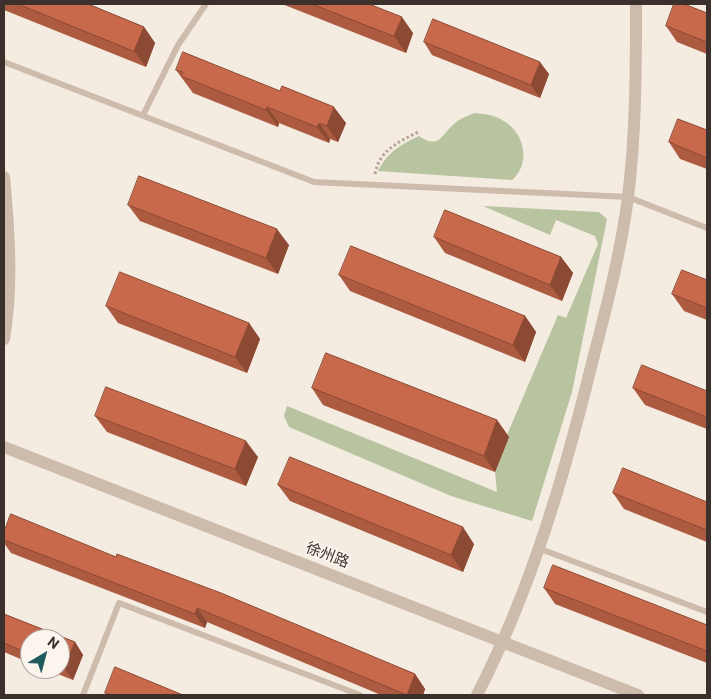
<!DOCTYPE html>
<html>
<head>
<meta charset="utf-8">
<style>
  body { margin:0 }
  #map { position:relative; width:711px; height:699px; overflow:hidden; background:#f4ebe1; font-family:Roboto,sans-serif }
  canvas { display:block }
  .frame { position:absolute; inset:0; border:5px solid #3b302b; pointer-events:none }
  .north { position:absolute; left:20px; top:629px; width:50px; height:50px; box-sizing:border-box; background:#fbf5ee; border:1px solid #aea6a0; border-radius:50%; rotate:37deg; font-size:14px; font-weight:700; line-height:20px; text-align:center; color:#3b302b }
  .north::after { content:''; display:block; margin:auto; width:18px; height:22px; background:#1f5a5e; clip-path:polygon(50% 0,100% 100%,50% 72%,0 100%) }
</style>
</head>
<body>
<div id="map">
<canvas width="711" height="699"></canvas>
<div class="frame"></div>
<div class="north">N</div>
</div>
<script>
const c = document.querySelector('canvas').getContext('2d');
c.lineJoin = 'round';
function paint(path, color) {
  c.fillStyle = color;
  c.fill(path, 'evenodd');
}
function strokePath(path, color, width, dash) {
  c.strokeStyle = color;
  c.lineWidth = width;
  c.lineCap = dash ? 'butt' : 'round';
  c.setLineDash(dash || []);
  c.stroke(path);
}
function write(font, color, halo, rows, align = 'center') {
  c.font = font + ' Roboto,"Noto Sans SC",sans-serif';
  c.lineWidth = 4;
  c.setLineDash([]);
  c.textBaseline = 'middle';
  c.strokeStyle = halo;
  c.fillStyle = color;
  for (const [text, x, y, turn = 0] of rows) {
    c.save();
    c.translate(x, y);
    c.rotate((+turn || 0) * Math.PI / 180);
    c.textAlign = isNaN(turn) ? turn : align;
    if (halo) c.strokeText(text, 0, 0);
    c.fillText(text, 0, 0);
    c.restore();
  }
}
paint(new Path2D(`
  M 475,113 C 485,114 494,115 502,120 C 524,131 532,163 512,180 L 378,171 C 388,152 400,145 419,136 C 439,150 441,135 454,124 C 460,118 467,116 475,113 Z
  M 483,206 L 599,212 L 607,219 L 572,392 L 532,521 L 451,496 L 289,427 L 284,416 L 287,406 L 497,492 L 495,472 L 507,435 L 558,315 L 566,318 L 598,244 L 595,236 L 556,220 L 550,235 Z`), '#b8c4a0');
strokePath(new Path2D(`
  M 375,174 C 379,150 399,142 418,132`), '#b9a596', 3, [2.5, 2.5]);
strokePath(new Path2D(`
  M 4,62 L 314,182 L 628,197 L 707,228
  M 143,115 L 178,45 L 206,4
  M 538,548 L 707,612
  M 83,695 L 119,603 L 360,695`), '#cdbbac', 6);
strokePath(new Path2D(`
  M 4,177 C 9,231 13,286 4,339
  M 477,695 C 531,590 564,477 592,363 C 606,309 621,252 628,197 C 636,133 636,68 636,4`), '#cdbbac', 12);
strokePath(new Path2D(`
  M 4,447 L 638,695`), '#cdbbac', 12);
paint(new Path2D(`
  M 4,4 L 88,4 L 144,27 L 155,43 L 146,67 L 4,10 Z
  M 282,4 L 369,4 L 413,33 L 406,53 Z
  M 707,13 L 707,54 L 677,42 L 666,26 Z
  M 424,42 L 549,74 L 540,98 L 432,55 Z
  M 176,70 L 346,123 L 338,142 L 330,139 L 329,143 L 279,123 L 278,127 L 193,93 Z
  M 707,130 L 707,169 L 680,159 L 669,142 Z
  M 128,205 L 289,245 L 278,274 L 140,221 Z
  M 434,237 L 561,257 L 573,273 L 562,301 L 445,253 Z
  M 339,275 L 525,316 L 536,332 L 525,362 L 350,291 Z
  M 707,280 L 707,320 L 684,311 L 672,294 Z
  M 106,306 L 249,323 L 260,339 L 247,373 L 118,323 Z
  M 312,388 L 497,420 L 509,437 L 495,472 L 323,405 Z
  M 633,388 L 707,391 L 707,429 L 645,405 Z
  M 95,416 L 258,457 L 246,486 L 107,432 Z
  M 278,485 L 474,544 L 463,572 L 290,501 Z
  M 613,493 L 707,502 L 707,542 L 624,509 Z
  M 4,532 L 116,557 L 415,674 L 425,689 L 423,695 L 381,695 L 207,622 L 205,628 L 11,553 L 4,543 Z
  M 544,588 L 707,625 L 707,663 L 555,604 Z
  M 4,614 L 75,642 L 83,655 L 73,680 L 45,669 L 60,669 L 60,639 L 30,639 L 30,663 L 4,652 Z`), '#ac5a40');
paint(new Path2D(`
  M 402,17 L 413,33 L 406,53 L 394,36 Z
  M 144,27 L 155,43 L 146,67 L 134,51 Z
  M 540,62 L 549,74 L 540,98 L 531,85 Z
  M 267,107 L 279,123 L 278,127 L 266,110 Z
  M 334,107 L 346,123 L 338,142 L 327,126 Z
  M 319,123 L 330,139 L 329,143 L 317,127 Z
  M 277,229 L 289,245 L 278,274 L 266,258 Z
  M 561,257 L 573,273 L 562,301 L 550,285 Z
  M 525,316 L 536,332 L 525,362 L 513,345 Z
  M 249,323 L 260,339 L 247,373 L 235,357 Z
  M 497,420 L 509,437 L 495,472 L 484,456 Z
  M 246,441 L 258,457 L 246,486 L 235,469 Z
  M 463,527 L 474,544 L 463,572 L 451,555 Z
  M 197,608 L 207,622 L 205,628 L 195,614 Z
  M 75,642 L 83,655 L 73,680 L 64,668 Z
  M 415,674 L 425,689 L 423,695 L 407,695 Z`), '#8c4a34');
const building = new Path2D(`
  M 18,4 L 88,4 L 144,27 L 134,51 Z
  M 312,4 L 369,4 L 402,17 L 394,36 Z
  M 674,4 L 684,4 L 707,13 L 707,42 L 666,26 Z
  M 433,19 L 540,62 L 531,85 L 424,42 Z
  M 183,52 L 280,91 L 282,86 L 334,107 L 327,126 L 319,123 L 317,127 L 267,107 L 266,110 L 181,76 L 183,72 L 176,70 Z
  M 678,119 L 707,130 L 707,158 L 669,142 Z
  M 139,176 L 277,229 L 266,258 L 128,205 Z
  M 445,210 L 561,257 L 550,285 L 434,237 Z
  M 351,246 L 525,316 L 513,345 L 339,275 Z
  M 682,270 L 707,280 L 707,308 L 672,294 Z
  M 120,272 L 249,323 L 235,357 L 106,306 Z
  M 326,353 L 497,420 L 484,456 L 312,388 Z
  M 642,365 L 707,391 L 707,417 L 633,388 Z
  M 106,387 L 246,441 L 235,469 L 95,416 Z
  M 290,457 L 463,527 L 451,555 L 278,485 Z
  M 623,468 L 707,502 L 707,530 L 613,493 Z
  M 11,514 L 116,557 L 117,554 L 221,593 L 415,674 L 407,695 L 197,608 L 195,614 L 4,540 L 4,532 Z
  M 553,565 L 707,625 L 707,651 L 544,588 Z
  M 4,614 L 75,642 L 64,668 L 60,666 L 60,639 L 30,639 L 30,654 L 4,643 Z
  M 115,667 L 183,695 L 111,695 L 105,693 Z`);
paint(building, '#c8694b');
strokePath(building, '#8c4a34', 1);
write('15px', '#3b302b', '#fbf5ee', [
  ["徐州路",327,556,21]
]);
</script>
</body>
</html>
